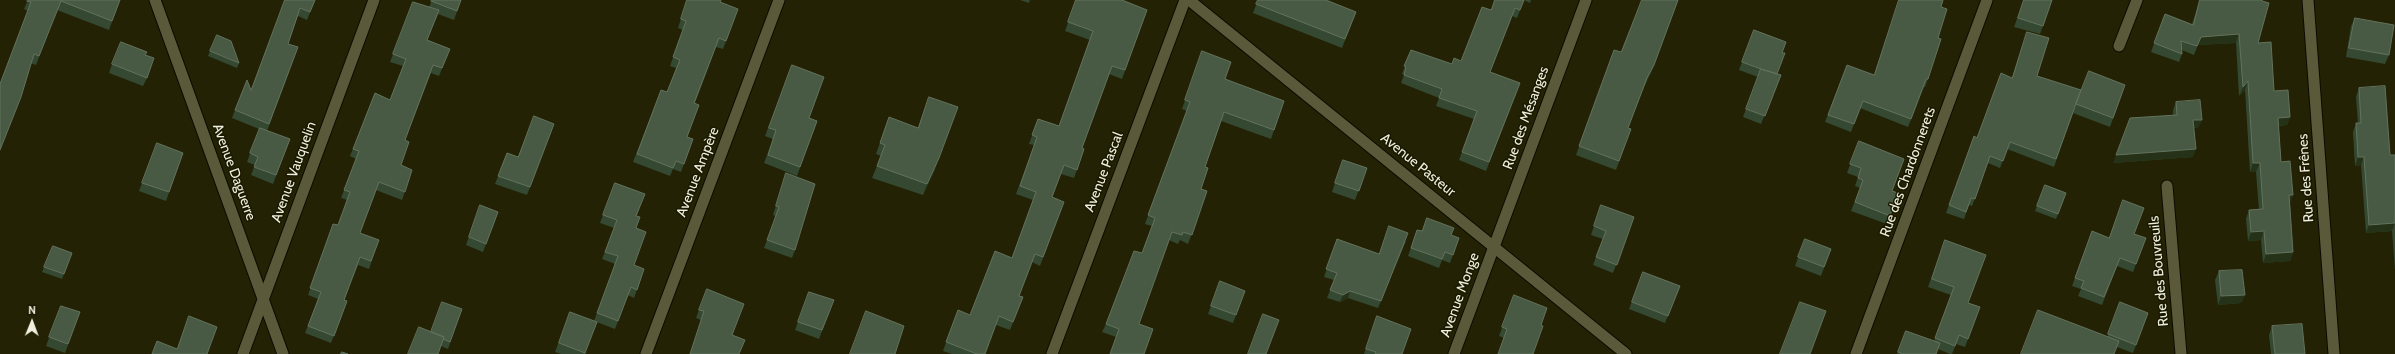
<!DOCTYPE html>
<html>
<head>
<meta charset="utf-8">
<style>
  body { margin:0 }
  #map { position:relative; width:2395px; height:354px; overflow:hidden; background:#232204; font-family:Cabin,sans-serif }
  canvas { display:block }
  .north { position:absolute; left:12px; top:302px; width:40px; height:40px; -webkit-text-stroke:3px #1a1900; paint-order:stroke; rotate:1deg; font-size:11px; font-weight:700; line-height:16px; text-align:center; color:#efefdd }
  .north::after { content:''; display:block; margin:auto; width:14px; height:18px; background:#efefdd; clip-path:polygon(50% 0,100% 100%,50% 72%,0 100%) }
</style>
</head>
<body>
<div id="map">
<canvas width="2395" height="354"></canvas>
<div class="north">N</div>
</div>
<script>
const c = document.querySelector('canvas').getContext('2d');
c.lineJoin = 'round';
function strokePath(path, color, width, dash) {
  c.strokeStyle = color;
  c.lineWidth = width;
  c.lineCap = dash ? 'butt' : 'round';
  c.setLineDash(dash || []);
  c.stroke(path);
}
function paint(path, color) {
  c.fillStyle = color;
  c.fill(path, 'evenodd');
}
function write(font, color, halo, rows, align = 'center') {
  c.font = font + ' Cabin,sans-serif';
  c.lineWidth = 3;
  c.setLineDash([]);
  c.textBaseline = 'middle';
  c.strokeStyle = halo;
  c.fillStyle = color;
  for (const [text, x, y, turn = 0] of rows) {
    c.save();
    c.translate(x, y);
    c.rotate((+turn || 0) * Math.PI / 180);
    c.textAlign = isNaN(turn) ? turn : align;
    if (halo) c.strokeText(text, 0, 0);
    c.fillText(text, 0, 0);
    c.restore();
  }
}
const minor = new Path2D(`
  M 2308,0 L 2334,354
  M 2119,46 L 2137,0
  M 2167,186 L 2181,354
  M 243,354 L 374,0
  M 646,354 L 779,0
  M 1052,354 L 1185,0
  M 1454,354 L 1586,0
  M 1856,354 L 1987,0`);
const tertiary = new Path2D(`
  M 155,0 L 283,354
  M 1189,0 L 1626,354`);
strokePath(minor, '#0d0b00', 13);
strokePath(tertiary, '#0d0b00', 13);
strokePath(minor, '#5a5a3a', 11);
strokePath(tertiary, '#5a5a3a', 11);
paint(new Path2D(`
  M 28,0 L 120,0 L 109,30 L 57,10 L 36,65 L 31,63 L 28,11 L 24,9 Z
  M 285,0 L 315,0 L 307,20 L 298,16 L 288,44 L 298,47 L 267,131 L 290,139 L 273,184 L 251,175 L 255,165 L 247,162 L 259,129 L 232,118 L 235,110 L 251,90 Z
  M 432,0 L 461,0 L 454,20 L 438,14 L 427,40 L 450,49 L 439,76 L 431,73 L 405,140 L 401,166 L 412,170 L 402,200 L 376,190 L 360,233 L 379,240 L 369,269 L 358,265 L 344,300 L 347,301 L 331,343 L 305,333 L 318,299 L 308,295 L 333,224 L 338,225 L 347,200 L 341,198 L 356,159 L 350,156 L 375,93 L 390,100 L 403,66 L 390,62 L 413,2 L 429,7 Z
  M 687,0 L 720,2 L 738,9 L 723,49 L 716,47 L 695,103 L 687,137 L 693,139 L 681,172 L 673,169 L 670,176 L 633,162 L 661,90 L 667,92 L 676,68 L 670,66 L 683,30 L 678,28 Z
  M 1020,0 L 1030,0 L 1029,3 Z
  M 1076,0 L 1122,0 L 1147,10 L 1122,79 L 1109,74 L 1082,148 L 1084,149 L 1074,178 L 1061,174 L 1052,197 L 1064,202 L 1040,266 L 1032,262 L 1019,296 L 1023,297 L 1010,330 L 996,325 L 985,354 L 952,354 L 943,351 L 958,310 L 970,315 L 1012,258 L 1033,200 L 1016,194 L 1034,145 L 1029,144 L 1038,119 L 1059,126 L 1090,40 L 1065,31 Z
  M 1258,0 L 1356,12 L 1342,48 L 1253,13 Z
  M 1495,0 L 1531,0 L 1530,3 L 1524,0 L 1517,18 L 1512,16 L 1490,72 L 1520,83 L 1486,171 L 1459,160 L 1474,119 L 1436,106 L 1439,98 L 1401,83 L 1404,75 L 1402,74 L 1411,50 L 1452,64 L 1461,61 L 1491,10 Z
  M 1678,0 L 1651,73 L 1644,87 L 1628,128 L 1631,129 L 1616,170 L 1576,155 L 1614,50 L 1621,52 Z
  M 2024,0 L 2052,0 L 2040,34 L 2014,27 Z
  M 2200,0 L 2262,0 L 2258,43 L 2274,91 L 2290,117 L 2287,125 L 2278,126 L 2281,162 L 2290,203 L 2293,252 L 2290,261 L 2263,263 L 2261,240 L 2248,241 L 2246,219 L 2249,210 L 2259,210 L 2256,172 L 2250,172 L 2245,90 L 2239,96 L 2236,43 L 2198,45 L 2194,55 L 2182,50 L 2182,54 L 2179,62 L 2151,52 L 2165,14 L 2192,24 Z
  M 1941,7 L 1938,38 L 1928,79 L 1925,87 L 1924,87 L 1908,127 L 1860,108 L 1851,132 L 1825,122 L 1847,65 L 1874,75 Z
  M 2355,18 L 2389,55 L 2385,64 L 2346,57 L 2351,26 Z
  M 1754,30 L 1782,53 L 1777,74 L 1781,75 L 1761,124 L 1743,117 L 1758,77 L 1739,70 Z
  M 2027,32 L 2037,76 L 2081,90 L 2054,167 L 2007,149 L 2000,168 L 1988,163 L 1972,206 L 1969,205 L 1964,219 L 1946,213 L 1974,136 L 1977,138 L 2012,78 Z
  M 210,51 L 239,63 L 237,68 L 208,56 Z
  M 1202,51 L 1225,79 L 1284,101 L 1271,139 L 1221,121 L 1205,167 L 1201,189 L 1207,191 L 1188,244 L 1180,240 L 1178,244 L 1169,240 L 1116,337 L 1102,332 L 1106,324 L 1142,253 L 1152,226 L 1145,224 L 1187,111 L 1182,109 Z
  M 146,55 L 147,78 L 143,86 L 109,73 L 112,64 Z
  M 792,65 L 809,118 L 817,121 L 797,176 L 764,163 L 773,139 L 765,136 Z
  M 2089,71 L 2125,85 L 2110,127 L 2073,113 Z
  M 2359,88 L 2390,155 L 2395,155 L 2395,270 L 2392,231 L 2366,233 L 2361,165 L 2355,166 L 2353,132 L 2356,123 L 2358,123 L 2356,97 Z
  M 2176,102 L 2199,127 L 2194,128 L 2193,157 L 2113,163 L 2173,115 L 2173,110 Z
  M 889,117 L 935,170 L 923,195 L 872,178 L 881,156 L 876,154 Z
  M 554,124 L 527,195 L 495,184 L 507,153 L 518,157 Z
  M 1859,141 L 1892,191 L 1898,193 L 1887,224 L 1851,211 L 1860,188 L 1855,186 L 1858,177 L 1847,173 Z
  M 157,143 L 183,153 L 166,201 L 139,191 Z
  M 1343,160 L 1367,168 L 1355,200 L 1332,192 Z
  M 786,173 L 795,250 L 792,258 L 764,248 L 776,216 L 773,215 Z
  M 615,183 L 645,194 L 636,216 L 634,265 L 644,269 L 634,298 L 628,295 L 615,329 L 594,321 L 615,264 L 602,259 L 614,228 L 600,223 Z
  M 2045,185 L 2066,193 L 2056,219 L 2035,211 Z
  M 480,205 L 498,212 L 483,252 L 466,245 Z
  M 1601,205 L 1634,217 L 1613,273 L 1593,265 L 1603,239 L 1591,235 Z
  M 1417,230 L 1422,231 L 1451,235 L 1459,238 L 1450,263 L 1442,260 L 1439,268 L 1408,256 Z
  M 2092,231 L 2109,238 L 2134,234 L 2146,238 L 2133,272 L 2117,266 L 2102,305 L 2078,296 L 2081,289 L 2072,286 Z
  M 1337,239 L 1379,254 L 1406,241 L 1378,308 L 1348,298 L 1340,302 L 1327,298 L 1334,280 L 1324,277 Z
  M 1805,239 L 1831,249 L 1821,276 L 1795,266 Z
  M 1945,240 L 1968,303 L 1980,307 L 1965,347 L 1956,344 L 1952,354 L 1950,354 L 1938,349 L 1936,354 L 1897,354 L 1906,331 L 1934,341 L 1951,295 L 1928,287 Z
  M 53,246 L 72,253 L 62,279 L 42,272 Z
  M 2219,271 L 2245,295 L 2241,303 L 2218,305 L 2215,280 Z
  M 1643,272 L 1680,286 L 1665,323 L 1629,309 Z
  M 1220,281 L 1245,291 L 1233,323 L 1208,314 Z
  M 707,289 L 744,304 L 701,320 L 696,318 Z
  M 809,292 L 834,300 L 819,339 L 795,330 Z
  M 1514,295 L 1541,325 L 1504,338 L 1499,336 Z
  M 2120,302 L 2148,313 L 2133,353 L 2117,347 L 2107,337 Z
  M 61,306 L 80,312 L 65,353 L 46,346 Z
  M 462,309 L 448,349 L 441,346 L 431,332 Z
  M 570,312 L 585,353 L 587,354 L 561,354 L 555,352 Z
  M 1377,316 L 1402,354 L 1364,354 Z
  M 2272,326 L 2305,354 L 2271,354 L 2269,335 Z`), '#354932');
paint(new Path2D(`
  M 1678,0 L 1651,73 L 1644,87 Z
  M 2239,34 L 2236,43 L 2198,45 L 2194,55 L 2201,37 Z
  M 2248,81 L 2245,90 L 2239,96 L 2243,87 Z
  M 2290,117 L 2287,125 L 2275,126 L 2278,118 Z
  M 2193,120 L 2202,120 L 2199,127 L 2191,128 Z
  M 2196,149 L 2193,157 L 2113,163 L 2116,155 Z
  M 2358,157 L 2364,157 L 2361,165 L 2355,166 Z
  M 939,158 L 935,170 L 923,195 L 927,184 Z
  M 2253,163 L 2260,163 L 2256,172 L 2250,172 Z
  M 2289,195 L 2293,195 L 2290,204 Z
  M 2395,223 L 2392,231 L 2366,233 L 2369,225 Z
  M 2264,231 L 2261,240 L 2248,241 L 2251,232 Z
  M 2293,252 L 2290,261 L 2263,263 L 2266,254 Z
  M 1350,291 L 1348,298 L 1340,302 L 1343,295 Z
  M 2245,295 L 2241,303 L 2218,305 L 2221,296 Z`), '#253218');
const building = new Path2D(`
  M 28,0 L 120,0 L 112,21 L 61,1 L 39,56 L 34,54 L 21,97 L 0,150 L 0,84 L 31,2 L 27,1 Z
  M 285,0 L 315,0 L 310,12 L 300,8 L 288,44 L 298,47 L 269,124 L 235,110 L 247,80 L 251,90 Z
  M 432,0 L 461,0 L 457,11 L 431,1 Z
  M 687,0 L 721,0 L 720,2 L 738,9 L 726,41 L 719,38 L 694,103 L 699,105 L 687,137 L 693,139 L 684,164 L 676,161 L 673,168 L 637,154 L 661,90 L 667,92 L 680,60 L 673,57 L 686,21 L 681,19 Z
  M 1076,0 L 1122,0 L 1147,10 L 1125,70 L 1112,66 L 1082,148 L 1084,149 L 1077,170 L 1064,165 L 1052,197 L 1064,202 L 1043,257 L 1035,254 L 1019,296 L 1023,297 L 1013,322 L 999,316 L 985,354 L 977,354 L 946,342 L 958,310 L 970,315 L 995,251 L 1012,258 L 1036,192 L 1020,186 L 1037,137 L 1032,135 L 1038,119 L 1059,126 L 1093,31 L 1068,22 Z
  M 1258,0 L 1326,0 L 1356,12 L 1345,39 L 1256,4 Z
  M 1495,0 L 1524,0 L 1520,10 L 1515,8 L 1490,72 L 1520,83 L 1489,162 L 1462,152 L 1477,111 L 1439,98 L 1442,89 L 1404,75 L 1406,67 L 1404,66 L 1411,50 L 1452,64 L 1454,58 L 1461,61 L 1482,7 L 1491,10 Z
  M 1642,0 L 1678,0 L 1654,65 L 1647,78 L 1628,128 L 1631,129 L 1619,161 L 1579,146 L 1614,50 L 1621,52 Z
  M 1899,0 L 1943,0 L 1941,7 L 1947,9 L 1938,38 L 1941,39 L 1928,79 L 1926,79 L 1911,119 L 1863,101 L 1854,124 L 1828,115 L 1847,65 L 1874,75 Z
  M 2024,0 L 2052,0 L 2043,26 L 2018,18 Z
  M 2200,0 L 2262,0 L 2262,1 L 2269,3 L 2258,43 L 2271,42 L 2274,91 L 2288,90 L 2290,117 L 2278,118 L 2281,162 L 2290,161 L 2293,195 L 2289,195 L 2293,252 L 2266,254 L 2264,231 L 2251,232 L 2249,210 L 2263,209 L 2260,163 L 2253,163 L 2248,81 L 2243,87 L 2239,34 L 2201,37 L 2197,46 L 2181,41 L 2182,54 L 2154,43 L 2165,14 L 2193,25 Z
  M 413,2 L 439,10 L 427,40 L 450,49 L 442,68 L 433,65 L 405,140 L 409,142 L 401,165 L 412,170 L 405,192 L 379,182 L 360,233 L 379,240 L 371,261 L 360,257 L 344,300 L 347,301 L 334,336 L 308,326 L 321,292 L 310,288 L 333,224 L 338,225 L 350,192 L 344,190 L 359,151 L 353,149 L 375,93 L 390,100 L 406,59 L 393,54 Z
  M 2355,18 L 2394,25 L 2389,55 L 2349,48 Z
  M 1754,30 L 1786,42 L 1782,53 L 1785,53 L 1777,74 L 1761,69 L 1742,62 Z
  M 2027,32 L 2049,38 L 2037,76 L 2081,90 L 2056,159 L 2010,142 L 2003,161 L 1990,156 L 1975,199 L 1971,198 L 1966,212 L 1949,205 L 1974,136 L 1977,138 L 2001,73 L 2012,78 Z
  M 217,35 L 231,41 L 239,63 L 210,51 Z
  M 121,42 L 147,52 L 145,55 L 154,58 L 147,78 L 112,64 Z
  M 1202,51 L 1231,62 L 1225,79 L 1284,101 L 1274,130 L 1224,112 L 1205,167 L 1208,168 L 1201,189 L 1207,191 L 1192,235 L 1183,232 L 1182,235 L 1172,232 L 1139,324 L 1153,329 L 1144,354 L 1110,354 L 1119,329 L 1106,324 L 1134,251 L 1142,253 L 1155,218 L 1148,215 L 1190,102 L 1185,100 Z
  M 792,65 L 824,77 L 809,118 L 817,121 L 800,167 L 768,155 L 776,130 L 769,128 Z
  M 1761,69 L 1781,75 L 1765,116 L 1746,109 Z
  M 2089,71 L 2125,85 L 2113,118 L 2076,104 Z
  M 2385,86 L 2390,155 L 2395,155 L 2395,223 L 2369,225 L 2364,157 L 2358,157 L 2356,123 L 2361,123 L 2359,88 Z
  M 929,97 L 958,107 L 939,158 L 927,184 L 877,166 L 885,145 L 880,143 L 889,117 L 918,128 Z
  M 2200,100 L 2202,120 L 2193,120 L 2196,149 L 2116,155 L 2130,118 L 2177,115 L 2176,102 Z
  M 534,116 L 554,124 L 530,187 L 498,176 L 507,153 L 518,157 Z
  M 260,128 L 290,139 L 276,175 L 254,167 L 258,157 L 250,153 Z
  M 1859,141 L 1904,159 L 1892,191 L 1898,193 L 1890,216 L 1855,202 L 1863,180 L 1858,178 L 1861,168 L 1850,164 Z
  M 157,143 L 183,153 L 169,192 L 142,183 Z
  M 1343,160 L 1367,168 L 1359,191 L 1335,183 Z
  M 786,173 L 815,184 L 795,250 L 767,240 L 779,207 L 776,206 Z
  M 615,183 L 645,194 L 636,216 L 640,217 L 636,228 L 646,232 L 634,265 L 644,269 L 637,290 L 631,287 L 618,321 L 597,313 L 618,256 L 605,252 L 617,220 L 603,215 Z
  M 2045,185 L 2066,193 L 2058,214 L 2037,206 Z
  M 2123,200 L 2144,208 L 2134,234 L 2146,238 L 2136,264 L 2120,258 L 2104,297 L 2081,288 L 2084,281 L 2075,278 L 2092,231 L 2109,238 Z
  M 480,205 L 498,212 L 486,244 L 469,237 Z
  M 1601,205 L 1634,217 L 1617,265 L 1596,257 L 1606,231 L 1594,226 Z
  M 1427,218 L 1454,228 L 1451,235 L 1459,238 L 1453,255 L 1445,252 L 1442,259 L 1411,248 L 1417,230 L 1422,231 Z
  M 1389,226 L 1408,233 L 1381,301 L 1350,291 L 1343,295 L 1330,290 L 1337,273 L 1326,269 L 1337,239 L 1379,254 Z
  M 1805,239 L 1831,249 L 1824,267 L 1798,257 Z
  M 1945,240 L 1986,255 L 1968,303 L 1980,307 L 1968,339 L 1959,335 L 1955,346 L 1935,338 L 1954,287 L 1932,279 Z
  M 53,246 L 72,253 L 64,274 L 44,267 Z
  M 2242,270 L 2245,295 L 2221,296 L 2219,271 Z
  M 1643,272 L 1680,286 L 1668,316 L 1632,302 Z
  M 1220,281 L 1245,291 L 1236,315 L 1211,306 Z
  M 707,289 L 744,304 L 732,335 L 745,340 L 739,354 L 690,354 L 704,311 L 699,310 Z
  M 809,292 L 834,300 L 822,330 L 798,322 Z
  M 1514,295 L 1547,308 L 1541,325 L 1543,326 L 1533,354 L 1498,354 L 1507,329 L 1502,327 Z
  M 442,302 L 462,309 L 450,342 L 443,339 L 444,337 L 431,332 Z
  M 1800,302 L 1826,311 L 1810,354 L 1780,354 Z
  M 2120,302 L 2148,313 L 2136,345 L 2108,334 Z
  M 61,306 L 80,312 L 68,344 L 49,337 Z
  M 2038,310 L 2119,341 L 2114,354 L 2021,354 Z
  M 866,311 L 904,326 L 895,354 L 850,354 Z
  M 570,312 L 597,322 L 585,353 L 559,343 Z
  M 1263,314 L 1279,320 L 1266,354 L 1248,354 Z
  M 189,316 L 217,327 L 207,354 L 152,354 L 157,341 L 177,349 Z
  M 1377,316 L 1411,329 L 1402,354 L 1375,354 L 1376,352 L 1366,349 Z
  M 2302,324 L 2305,354 L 2275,354 L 2272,326 Z
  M 419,327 L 444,337 L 438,354 L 408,354 Z
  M 1906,331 L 1940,343 L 1936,354 L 1901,354 L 1901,353 L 1898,352 Z
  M 342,352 L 348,354 L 341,354 Z`);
paint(building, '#495a44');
strokePath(building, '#63725c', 1);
write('14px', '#efefdd', '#1a1900', [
  ["Rue des Mésanges",1526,118,-70],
  ["Avenue Pasteur",1418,165,39],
  ["Avenue Daguerre",234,172,70],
  ["Avenue Vauquelin",294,172,-70],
  ["Avenue Ampère",698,172,-69],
  ["Avenue Pascal",1104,172,-69],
  ["Rue des Chardonnerets",1908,172,-70],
  ["Rue des Frênes",2306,178,-94],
  ["Rue des Bouvreuils",2159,271,-95],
  ["Avenue Monge",1460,295,-70]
]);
</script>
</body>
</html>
